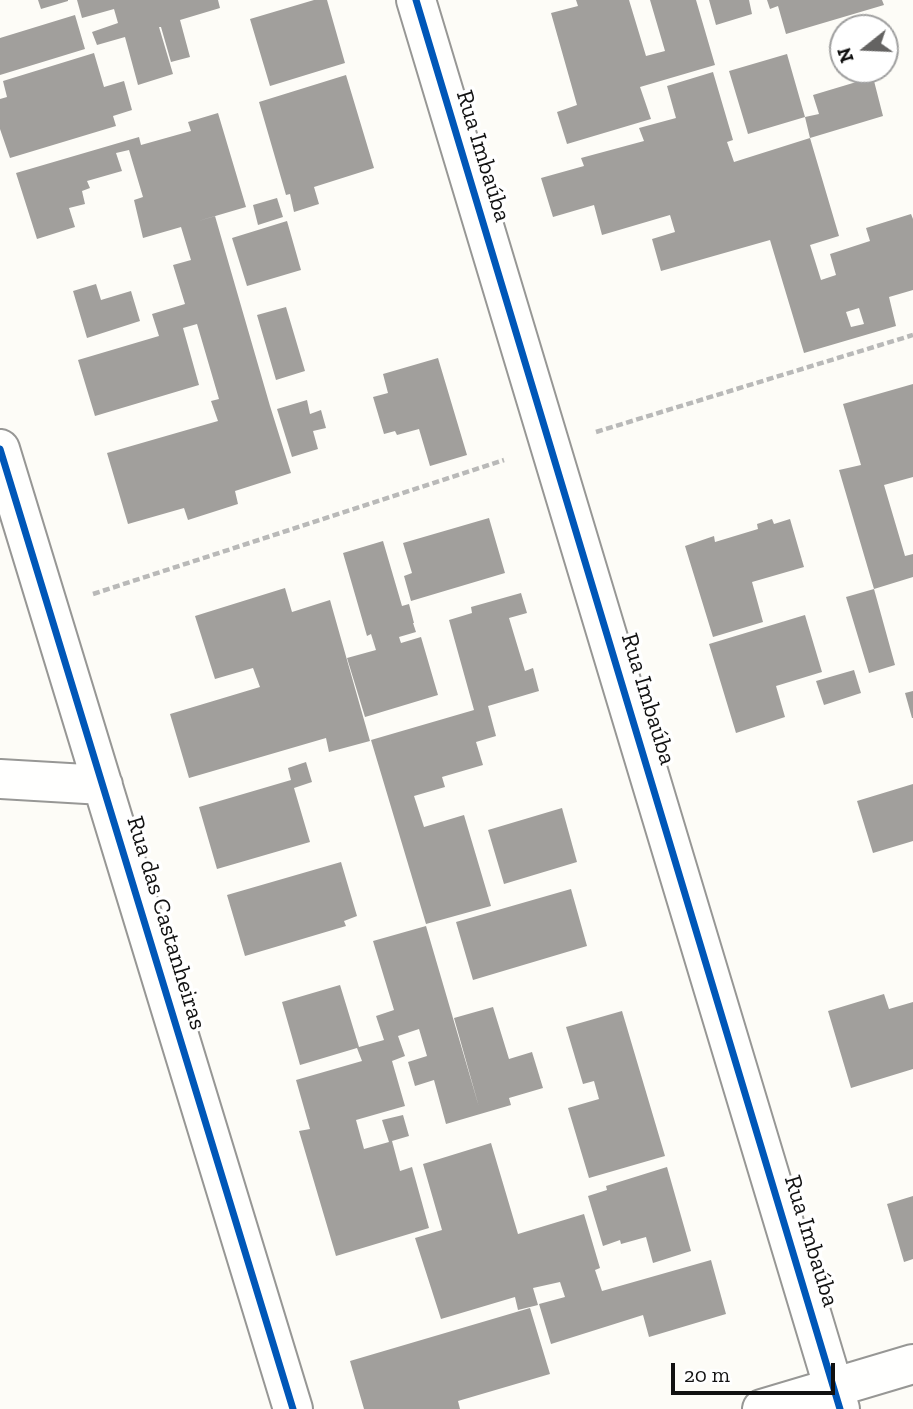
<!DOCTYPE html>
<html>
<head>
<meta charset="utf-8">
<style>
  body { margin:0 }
  #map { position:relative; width:913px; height:1409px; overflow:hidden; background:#fdfcf7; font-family:"Zilla Slab",serif }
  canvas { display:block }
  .north { position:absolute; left:829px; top:14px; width:70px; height:70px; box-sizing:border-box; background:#fff; border:2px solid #a0a0a0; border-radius:50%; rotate:252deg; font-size:19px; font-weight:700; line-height:28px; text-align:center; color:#111 }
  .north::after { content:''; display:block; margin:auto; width:24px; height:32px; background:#646362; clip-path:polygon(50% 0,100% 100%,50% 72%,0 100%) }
  .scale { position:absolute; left:671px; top:1363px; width:164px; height:32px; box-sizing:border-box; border:4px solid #111; border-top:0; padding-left:9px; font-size:21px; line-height:24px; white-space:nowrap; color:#111; -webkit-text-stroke:5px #fff; paint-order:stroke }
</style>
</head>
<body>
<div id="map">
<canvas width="913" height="1409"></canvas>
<div class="north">N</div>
<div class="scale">20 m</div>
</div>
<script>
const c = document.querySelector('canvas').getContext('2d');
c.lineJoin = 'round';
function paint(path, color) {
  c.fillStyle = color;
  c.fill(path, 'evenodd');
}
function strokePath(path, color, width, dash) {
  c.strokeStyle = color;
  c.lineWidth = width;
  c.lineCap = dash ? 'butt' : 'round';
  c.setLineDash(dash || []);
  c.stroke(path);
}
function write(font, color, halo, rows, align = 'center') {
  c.font = font + ' "Zilla Slab",serif';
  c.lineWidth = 7;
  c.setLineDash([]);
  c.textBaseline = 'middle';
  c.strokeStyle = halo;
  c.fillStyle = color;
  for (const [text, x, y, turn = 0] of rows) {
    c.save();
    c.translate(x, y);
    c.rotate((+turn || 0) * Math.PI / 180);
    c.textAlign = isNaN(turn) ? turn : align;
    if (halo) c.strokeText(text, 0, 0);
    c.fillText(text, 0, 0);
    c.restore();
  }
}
paint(new Path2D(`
  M 38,0 L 68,0 L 68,1 L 41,9 Z
  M 77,0 L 218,0 L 220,8 L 180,20 L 190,57 L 171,62 L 161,27 L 159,27 L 173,74 L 138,85 L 125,37 L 97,45 L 92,32 L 118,23 L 114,9 L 82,18 Z
  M 314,0 L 327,0 L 345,63 L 270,86 L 250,19 Z
  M 576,0 L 629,0 L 646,56 L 665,51 L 650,0 L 696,0 L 715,65 L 640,87 L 651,119 L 567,144 L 557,112 L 577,105 L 551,13 L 578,6 Z
  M 709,0 L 749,0 L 752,14 L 716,25 Z
  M 767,0 L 882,0 L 884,5 L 786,34 L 778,6 L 770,9 Z
  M 75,15 L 85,49 L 0,75 L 0,38 Z
  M 94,53 L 104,87 L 124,81 L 132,110 L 113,116 L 116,126 L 10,158 L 0,129 L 0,99 L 7,97 L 3,81 Z
  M 787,54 L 805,117 L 819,114 L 813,95 L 873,77 L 883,116 L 810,138 L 839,236 L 810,245 L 821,280 L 836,275 L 830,254 L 870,241 L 866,228 L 911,214 L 913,219 L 913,290 L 889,297 L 896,326 L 804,353 L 770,240 L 661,271 L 652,239 L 675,232 L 670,215 L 602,235 L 594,205 L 553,217 L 541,178 L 584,166 L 581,158 L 644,141 L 639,128 L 676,118 L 667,86 L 713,72 L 733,140 L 727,142 L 734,162 L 810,138 L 805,117 L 748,134 L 729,71 ZM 859,308 L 864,324 L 851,327 L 846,312 Z
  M 346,75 L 374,168 L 314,187 L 319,204 L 294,212 L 290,194 L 286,195 L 259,102 Z
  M 218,113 L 246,207 L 195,222 L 215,216 L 270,406 L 291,473 L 235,491 L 238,504 L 188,520 L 184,508 L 128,524 L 107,453 L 218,421 L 211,401 L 219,399 L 197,324 L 183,328 L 199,385 L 95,416 L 78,360 L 159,336 L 152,314 L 185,304 L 173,265 L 191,260 L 181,227 L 143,238 L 134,200 L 143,197 L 129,150 L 116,153 L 122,171 L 87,181 L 90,188 L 82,191 L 85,204 L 69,208 L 75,227 L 37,239 L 16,173 L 139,137 L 141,145 L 191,131 L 188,122 Z
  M 277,198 L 283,217 L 258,225 L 253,205 Z
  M 287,221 L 301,270 L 247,286 L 232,238 Z
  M 96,284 L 101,300 L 131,291 L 140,321 L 87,338 L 73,291 Z
  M 286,307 L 305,371 L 276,380 L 257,315 Z
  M 438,358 L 467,455 L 430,466 L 419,429 L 397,435 L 395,431 L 384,434 L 373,397 L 388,393 L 383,374 Z
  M 913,384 L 913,477 L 884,485 L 905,556 L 913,554 L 913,577 L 874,589 L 839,470 L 861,465 L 843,404 Z
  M 307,400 L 310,414 L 321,410 L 326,428 L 313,431 L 318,449 L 292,457 L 277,409 Z
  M 489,518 L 505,573 L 411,601 L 404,576 L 412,573 L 403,543 Z
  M 772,519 L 774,524 L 790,519 L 804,567 L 752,582 L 763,622 L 713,637 L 685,546 L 714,536 L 715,542 L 758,529 L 757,524 Z
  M 383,541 L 402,606 L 409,604 L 414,623 L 413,623 L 416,632 L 399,637 L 401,643 L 421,637 L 438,695 L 365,717 L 347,658 L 376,650 L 371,634 L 367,636 L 343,553 Z
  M 285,588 L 292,612 L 330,600 L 370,741 L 329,752 L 326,738 L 189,778 L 170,714 L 260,687 L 253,668 L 215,679 L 195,616 Z
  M 874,589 L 895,665 L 869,673 L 846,597 Z
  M 521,593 L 527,613 L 509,618 L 525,671 L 533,668 L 539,691 L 488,706 L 496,736 L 476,742 L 483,765 L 442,777 L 445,787 L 414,796 L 424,827 L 464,815 L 491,906 L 426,924 L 371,740 L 474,710 L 449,620 L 472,613 L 471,607 Z
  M 805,615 L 822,672 L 776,686 L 785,717 L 736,733 L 709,644 Z
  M 854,670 L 861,693 L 824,705 L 816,681 Z
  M 913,691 L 913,718 L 912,718 L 905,693 Z
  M 306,762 L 312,782 L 294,788 L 310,842 L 217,869 L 199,807 L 291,780 L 288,768 Z
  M 913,784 L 913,841 L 873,853 L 857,801 Z
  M 562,808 L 577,862 L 504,884 L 488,830 Z
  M 341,862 L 357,916 L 344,921 L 346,926 L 245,956 L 227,895 Z
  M 571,889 L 587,946 L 473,980 L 456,922 Z
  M 426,926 L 479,1107 L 454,1018 L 493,1007 L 509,1059 L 532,1052 L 543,1088 L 509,1098 L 511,1105 L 446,1124 L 434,1080 L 415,1086 L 408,1062 L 427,1056 L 419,1029 L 398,1036 L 405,1056 L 392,1061 L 405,1106 L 356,1120 L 364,1149 L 389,1142 L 382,1120 L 403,1115 L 409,1136 L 392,1141 L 400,1171 L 412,1167 L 429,1228 L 336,1256 L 299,1131 L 310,1129 L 296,1080 L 362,1061 L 357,1048 L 300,1065 L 282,1002 L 340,985 L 359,1047 L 384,1040 L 376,1016 L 394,1010 L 373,941 Z
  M 884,994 L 889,1009 L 913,1002 L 913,1069 L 851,1088 L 828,1011 Z
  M 622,1011 L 665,1156 L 589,1178 L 568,1108 L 599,1099 L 594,1081 L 583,1084 L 566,1027 Z
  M 491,1143 L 518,1234 L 584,1214 L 600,1268 L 595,1270 L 602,1291 L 711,1260 L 726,1314 L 649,1337 L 643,1315 L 551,1344 L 539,1304 L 565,1297 L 560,1282 L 533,1288 L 538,1305 L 518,1310 L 515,1297 L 441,1319 L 415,1238 L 442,1230 L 423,1164 Z
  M 667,1167 L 691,1251 L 653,1263 L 646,1237 L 621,1244 L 620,1240 L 603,1246 L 588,1196 L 607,1190 L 606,1186 Z
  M 913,1196 L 913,1259 L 904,1262 L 887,1204 Z
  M 530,1308 L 550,1374 L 458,1401 L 460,1409 L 364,1409 L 350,1361 Z`), '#a19f9c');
const minor = new Path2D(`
  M 416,0 L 840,1409
  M 0,449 L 293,1409
  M 0,779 L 103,785
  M 762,1409 L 913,1364`);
strokePath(minor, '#979795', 42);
strokePath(new Path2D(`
  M 596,432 L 913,335
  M 93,594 L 504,460`), '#b9b9b8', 4.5, [7, 3.5]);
strokePath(minor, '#fffffe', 38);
strokePath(new Path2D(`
  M 416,0 L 840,1409
  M 0,449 L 293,1409`), '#0057b8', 7);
write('24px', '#111', '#fff', [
  ["Rua Imbaúba",483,156,73],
  ["Rua Imbaúba",648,699,73],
  ["Rua das Castanheiras",166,923,73],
  ["Rua Imbaúba",811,1241,73]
]);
</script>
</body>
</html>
